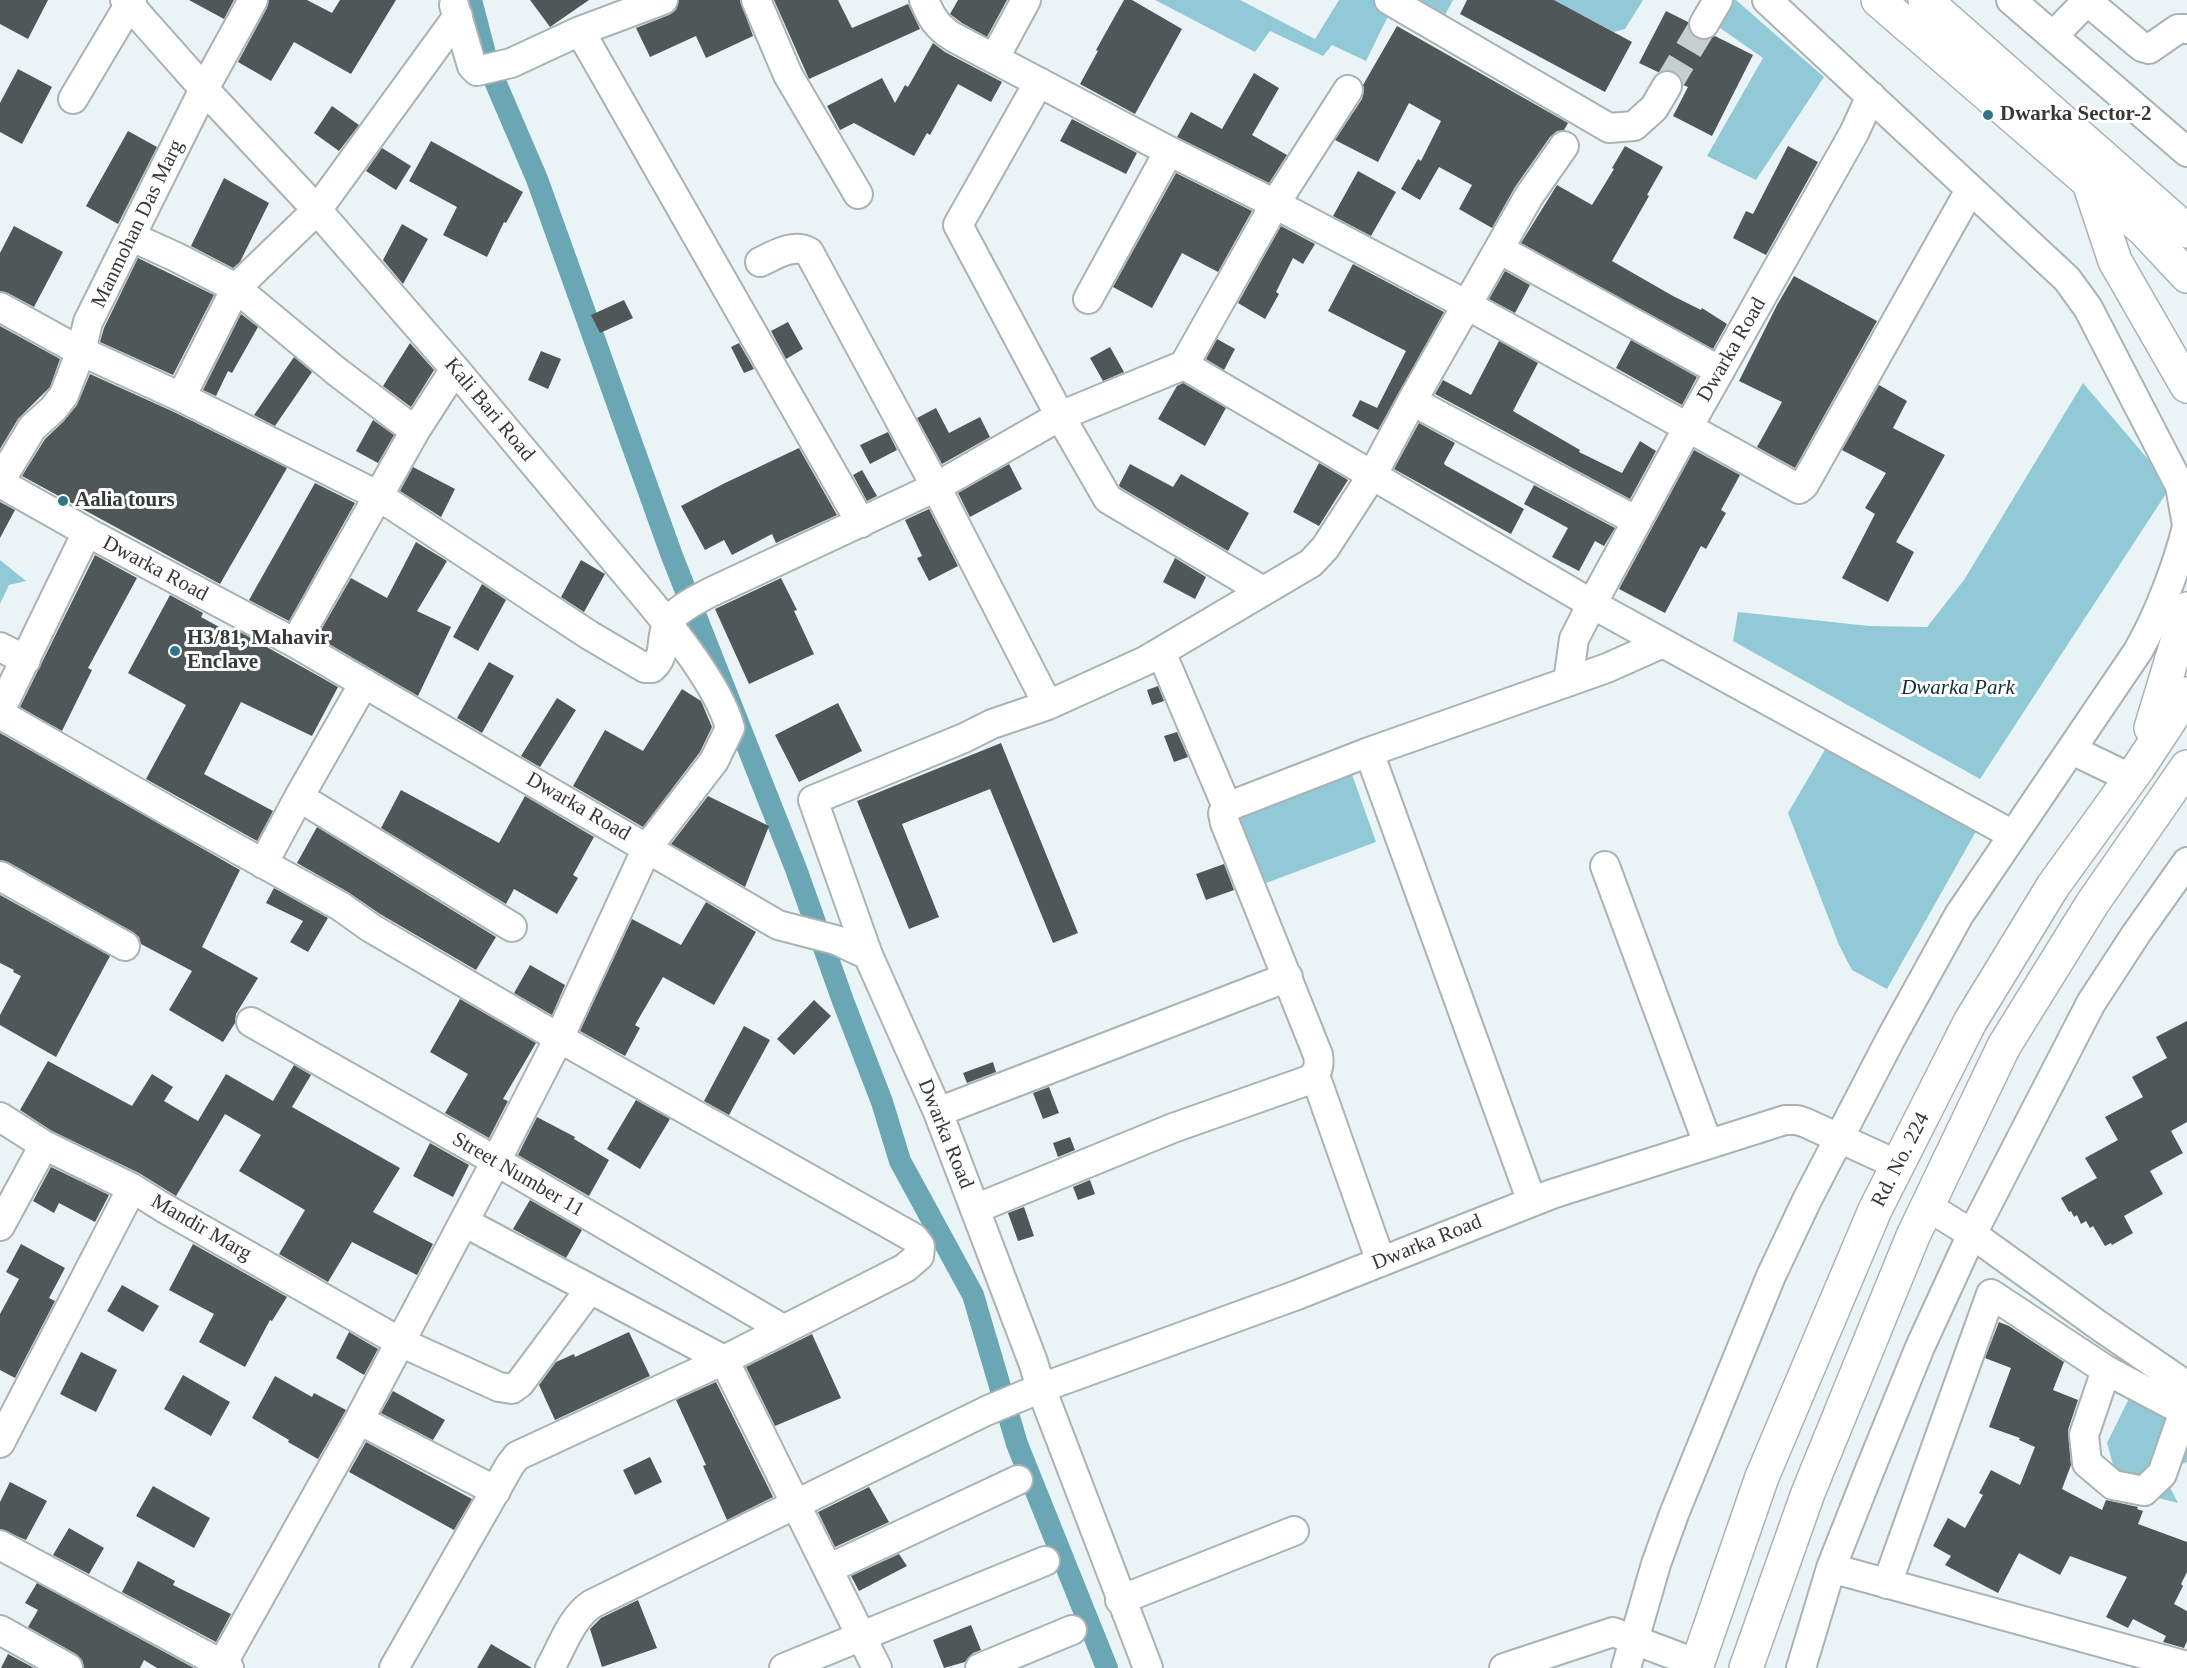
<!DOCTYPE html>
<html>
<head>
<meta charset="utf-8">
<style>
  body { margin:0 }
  canvas { display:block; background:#eaf4f6 }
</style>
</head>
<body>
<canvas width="2187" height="1668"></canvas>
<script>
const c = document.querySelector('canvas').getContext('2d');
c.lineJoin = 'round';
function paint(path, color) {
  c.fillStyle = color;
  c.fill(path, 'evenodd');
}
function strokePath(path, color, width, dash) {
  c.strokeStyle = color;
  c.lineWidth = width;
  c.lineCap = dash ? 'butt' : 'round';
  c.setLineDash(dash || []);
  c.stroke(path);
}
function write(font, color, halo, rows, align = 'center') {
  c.font = font + ' Georgia,serif';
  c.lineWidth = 6;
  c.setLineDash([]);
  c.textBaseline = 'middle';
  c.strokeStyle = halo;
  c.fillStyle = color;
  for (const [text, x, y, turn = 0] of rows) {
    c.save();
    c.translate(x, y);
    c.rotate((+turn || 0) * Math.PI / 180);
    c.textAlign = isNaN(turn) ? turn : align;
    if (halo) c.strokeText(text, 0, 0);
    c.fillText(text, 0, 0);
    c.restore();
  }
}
paint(new Path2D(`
  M 1155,0 L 1240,0 L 1315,39 L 1339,0 L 1453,0 L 1438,28 L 1392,8 L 1366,61 L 1332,45 L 1323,56 L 1270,31 L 1255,52 Z
  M 1554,0 L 1643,0 L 1625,29 L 1614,32 Z
  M 1729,0 L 1736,0 L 1824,77 L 1756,180 L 1707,156 L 1763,58 L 1713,23 Z
  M 2083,383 L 2171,486 L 1980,779 L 1733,641 L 1738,612 L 1869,626 L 1927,627 L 1964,580 Z
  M 0,560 L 26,581 L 9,585 L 0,604 Z
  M 1830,741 L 1979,826 L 1887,989 L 1852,970 L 1839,945 L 1788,813 Z
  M 1349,766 L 1376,842 L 1258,886 L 1230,815 Z
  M 2142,1372 L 2187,1402 L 2187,1462 L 2168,1469 L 2164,1476 L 2178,1503 L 2154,1497 L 2115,1472 L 2107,1443 Z`), '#92c9d6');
strokePath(new Path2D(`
  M 471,0 L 488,65 L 537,179 L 672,556 L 796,869 L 843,1001 L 882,1102 L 900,1161 L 973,1295 L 1017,1444 L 1107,1668`), '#6ba6b5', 22);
paint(new Path2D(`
  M 0,0 L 48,0 L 28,39 L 0,24 Z
  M 189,0 L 234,0 L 224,19 Z
  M 269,0 L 307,0 L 332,13 L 340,0 L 396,0 L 351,74 L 294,42 L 271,81 L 238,62 L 267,8 Z
  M 530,0 L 589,0 L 550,27 Z
  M 679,0 L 740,0 L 753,36 L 706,58 L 696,36 L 650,57 L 636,28 L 669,15 L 676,10 Z
  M 774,0 L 838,0 L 852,28 L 908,4 L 920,29 L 809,79 Z
  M 958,0 L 1007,0 L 987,37 L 962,23 L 950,14 Z
  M 1124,0 L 1132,0 L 1182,29 L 1135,114 L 1080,84 L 1098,51 L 1096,50 Z
  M 1467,0 L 1554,0 L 1632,42 L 1605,92 L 1460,14 Z
  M 1666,11 L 1688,22 L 1689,32 L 1696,38 L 1705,40 L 1715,36 L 1753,55 L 1712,136 L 1673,116 L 1688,87 L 1683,85 L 1681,77 L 1676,72 L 1667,70 L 1658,72 L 1639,63 Z
  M 1397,26 L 1568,123 L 1564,130 L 1557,131 L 1550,137 L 1515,187 L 1492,228 L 1459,209 L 1472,185 L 1439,167 L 1420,200 L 1401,189 L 1418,159 L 1421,161 L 1441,121 L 1409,103 L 1378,162 L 1335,140 L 1362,99 L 1364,91 L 1363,85 Z
  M 933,43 L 945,52 L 1002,82 L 991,102 L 958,84 L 930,135 L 927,133 L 914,156 L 854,123 L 840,130 L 827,106 L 882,78 L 895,103 L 905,85 L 908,87 Z
  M 18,69 L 52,87 L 22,144 L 0,132 L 0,103 Z
  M 1254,73 L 1279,88 L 1252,135 L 1287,155 L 1269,183 L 1177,137 L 1191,112 L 1222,129 Z
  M 332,106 L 359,125 L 339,151 L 314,133 Z
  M 1072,119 L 1137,153 L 1126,174 L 1060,141 Z
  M 128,131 L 157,147 L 118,224 L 86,206 Z
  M 431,141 L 523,192 L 506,223 L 504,222 L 487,257 L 443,235 L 457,207 L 409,181 Z
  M 1625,146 L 1663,167 L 1647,195 L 1649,196 L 1612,261 L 1673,296 L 1701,310 L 1702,308 L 1727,324 L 1713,349 L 1521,243 L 1557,185 L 1592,205 L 1614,169 L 1612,168 Z
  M 1788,146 L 1818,162 L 1766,255 L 1733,238 L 1746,211 L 1753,214 Z
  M 382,148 L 411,166 L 396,190 L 366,171 Z
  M 1358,171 L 1396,192 L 1371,236 L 1333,216 Z
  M 1176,173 L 1252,211 L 1218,272 L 1182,253 L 1152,308 L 1113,287 Z
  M 224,178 L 269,203 L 240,262 L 233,268 L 191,246 Z
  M 402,224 L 428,239 L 403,284 L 383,260 Z
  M 14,226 L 63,252 L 34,307 L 8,293 L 0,291 L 0,253 Z
  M 1281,226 L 1315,244 L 1303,264 L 1293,258 L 1276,292 L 1279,294 L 1265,319 L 1238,303 Z
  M 138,258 L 214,295 L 173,375 L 100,342 L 104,328 Z
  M 1353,264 L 1444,312 L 1378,430 L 1352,416 L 1360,400 L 1377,408 L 1406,351 L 1328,311 Z
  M 1505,271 L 1530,285 L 1515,313 L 1489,299 Z
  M 1794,276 L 1877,321 L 1795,468 L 1757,447 L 1782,402 L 1739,381 L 1777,305 Z
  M 624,300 L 633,318 L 600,333 L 591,315 Z
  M 241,314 L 258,327 L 232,373 L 228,371 L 216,396 L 203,390 Z
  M 788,322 L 803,349 L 786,359 L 771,331 Z
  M 0,326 L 60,359 L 50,387 L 18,419 L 0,449 Z
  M 1217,339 L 1235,349 L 1224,370 L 1206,359 Z
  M 1631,340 L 1697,377 L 1682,405 L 1616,368 Z
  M 1499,341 L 1538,363 L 1513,411 L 1580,450 L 1579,452 L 1622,473 L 1640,441 L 1656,451 L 1630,499 L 1435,394 L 1443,380 L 1471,395 Z
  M 410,343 L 434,370 L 411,407 L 383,386 Z
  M 739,343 L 754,369 L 744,373 L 731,347 Z
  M 1110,347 L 1124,372 L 1103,381 L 1090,358 Z
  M 541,351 L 561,359 L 548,389 L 528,380 Z
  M 294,357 L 312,372 L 275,426 L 254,415 Z
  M 90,374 L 174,412 L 287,468 L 220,584 L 22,476 L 45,439 L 64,421 L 77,405 Z
  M 1183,383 L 1226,408 L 1205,446 L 1158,419 L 1177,386 Z
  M 1879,385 L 1907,401 L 1893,428 L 1945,455 L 1896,542 L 1914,552 L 1888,602 L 1842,578 L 1875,514 L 1865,508 L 1886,473 L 1842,450 Z
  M 936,408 L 949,433 L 980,417 L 990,437 L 942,464 L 917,418 Z
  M 373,420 L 394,435 L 378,463 L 356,451 Z
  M 1419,423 L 1455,443 L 1444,463 L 1445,465 L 1524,509 L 1511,534 L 1394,469 Z
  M 888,432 L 897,450 L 870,464 L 860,445 Z
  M 799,448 L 837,515 L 776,543 L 772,534 L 732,555 L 724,540 L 705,550 L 681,506 L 725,483 Z
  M 1694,450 L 1740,475 L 1721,510 L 1726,513 L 1706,549 L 1701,546 L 1665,613 L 1619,589 Z
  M 1319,463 L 1348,480 L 1319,526 L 1293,512 Z
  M 1009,464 L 1022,489 L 970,517 L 958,493 Z
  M 1130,464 L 1173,487 L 1181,474 L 1249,513 L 1228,551 L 1120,487 L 1119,485 Z
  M 413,467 L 455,489 L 441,517 L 400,491 Z
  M 862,470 L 877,496 L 867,501 L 853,475 Z
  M 315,483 L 355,503 L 289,621 L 249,600 Z
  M 1534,485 L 1615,528 L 1604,546 L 1595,541 L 1579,571 L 1552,557 L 1568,528 L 1524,504 Z
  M 0,502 L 15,510 L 0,538 Z
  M 929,509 L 958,566 L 929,581 L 917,558 L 922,556 L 905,520 Z
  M 416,542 L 447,561 L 417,611 L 451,627 L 418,696 L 317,637 L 351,578 L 387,598 Z
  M 95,555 L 137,578 L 88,668 L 92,670 L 62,731 L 20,707 Z
  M 1175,558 L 1206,577 L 1195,599 L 1163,582 Z
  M 581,560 L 605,574 L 584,612 L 561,597 Z
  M 781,578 L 797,610 L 794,611 L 814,654 L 749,684 L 715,609 Z
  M 482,584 L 506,600 L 478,651 L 453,637 Z
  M 170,595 L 203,613 L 201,617 L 230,633 L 233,628 L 338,687 L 312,736 L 241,702 L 204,774 L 273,811 L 257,841 L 146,779 L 186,705 L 128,673 Z
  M 489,662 L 514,676 L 482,733 L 457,718 Z
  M 1158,686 L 1164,701 L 1152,705 L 1147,690 Z
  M 682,689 L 701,701 L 712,727 L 700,752 L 643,827 L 573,786 L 605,730 L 643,751 Z
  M 557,698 L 576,710 L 540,767 L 521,756 Z
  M 838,703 L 862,751 L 799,782 L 775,735 Z
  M 1177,732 L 1188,757 L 1174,762 L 1164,736 Z
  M 0,733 L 240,870 L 202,947 L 258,978 L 236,1014 L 235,1023 L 223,1042 L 169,1010 L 192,971 L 141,944 L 139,937 L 133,932 L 8,862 L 0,860 Z
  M 1001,743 L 1078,933 L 1053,943 L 990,789 L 902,824 L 939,917 L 909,929 L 857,801 Z
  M 401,790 L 499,843 L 525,796 L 594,837 L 573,875 L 578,878 L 557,914 L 514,889 L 506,904 L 381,828 Z
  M 708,796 L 769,826 L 745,887 L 671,844 Z
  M 317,827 L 496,937 L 476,970 L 380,914 L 348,892 L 297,863 Z
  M 1224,864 L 1234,890 L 1206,900 L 1196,874 Z
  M 274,888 L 328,918 L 308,952 L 290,942 L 303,921 L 266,903 Z
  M 0,895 L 110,956 L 56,1057 L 0,1025 L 0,1015 L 21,976 L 13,972 L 14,970 L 0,963 Z
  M 706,902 L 756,932 L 714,1005 L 663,977 L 635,1025 L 640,1028 L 625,1056 L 580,1031 L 632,919 L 681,945 Z
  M 530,965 L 565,985 L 552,1015 L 514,993 Z
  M 460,999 L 536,1043 L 503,1099 L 508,1101 L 489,1138 L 445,1113 L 468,1074 L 430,1052 Z
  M 814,1000 L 831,1016 L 794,1055 L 777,1039 Z
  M 2187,1021 L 2187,1122 L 2171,1131 L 2183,1153 L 2150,1171 L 2163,1194 L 2124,1216 L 2133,1233 L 2112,1245 L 2111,1243 L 2105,1246 L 2093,1226 L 2090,1228 L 2086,1221 L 2081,1224 L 2077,1215 L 2074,1217 L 2071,1211 L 2069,1212 L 2061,1198 L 2097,1178 L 2085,1158 L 2118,1140 L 2105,1117 L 2143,1097 L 2132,1077 L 2167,1058 L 2156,1037 Z
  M 744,1026 L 770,1040 L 729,1115 L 704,1101 Z
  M 48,1061 L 132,1106 L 152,1074 L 173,1087 L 164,1101 L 198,1121 L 226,1074 L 273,1101 L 294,1065 L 311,1075 L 292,1107 L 400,1168 L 373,1212 L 433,1244 L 417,1275 L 352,1242 L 328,1282 L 279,1254 L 305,1210 L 239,1171 L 261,1135 L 225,1114 L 176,1196 L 139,1173 L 52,1131 L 20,1110 Z
  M 993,1062 L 996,1072 L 967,1083 L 963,1073 Z
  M 1049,1087 L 1059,1113 L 1043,1119 L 1033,1093 Z
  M 636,1100 L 670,1119 L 640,1169 L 607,1149 Z
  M 537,1117 L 575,1137 L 574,1139 L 609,1160 L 589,1196 L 518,1155 Z
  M 1070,1137 L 1075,1150 L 1058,1157 L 1053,1143 Z
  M 430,1143 L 469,1165 L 453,1197 L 413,1176 Z
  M 51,1167 L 109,1195 L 95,1222 L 59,1203 L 54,1213 L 33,1201 Z
  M 1090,1180 L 1095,1194 L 1078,1200 L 1073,1187 Z
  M 530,1200 L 582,1230 L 566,1258 L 513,1229 Z
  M 1024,1207 L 1034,1236 L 1018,1241 L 1008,1213 Z
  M 21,1244 L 65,1268 L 49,1298 L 55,1301 L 15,1378 L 0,1370 L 0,1314 L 19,1279 L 6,1272 Z
  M 193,1244 L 287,1297 L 272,1321 L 270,1320 L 245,1367 L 199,1342 L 214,1314 L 169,1290 Z
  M 122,1285 L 159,1306 L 143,1332 L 107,1311 Z
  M 1999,1322 L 2009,1326 L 2064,1362 L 2053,1390 L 2078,1400 L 2068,1430 L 2071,1465 L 2062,1489 L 2102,1510 L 2106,1500 L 2138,1507 L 2137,1509 L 2143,1511 L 2138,1524 L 2187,1542 L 2187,1572 L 2181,1584 L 2183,1586 L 2174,1604 L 2187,1611 L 2187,1641 L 2184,1648 L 2163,1642 L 2166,1636 L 2133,1619 L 2128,1628 L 2106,1617 L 2127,1577 L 2070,1556 L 2060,1575 L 2019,1553 L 1998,1593 L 1945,1565 L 1951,1556 L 1933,1546 L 1948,1518 L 1965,1528 L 1983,1495 L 1979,1493 L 1991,1470 L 2020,1485 L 2035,1447 L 2019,1440 L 2020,1438 L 1989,1427 L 2011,1368 L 1985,1358 Z
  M 349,1332 L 378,1349 L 364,1375 L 336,1358 Z
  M 629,1332 L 650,1376 L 555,1420 L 539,1385 L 556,1362 L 574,1354 L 575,1357 Z
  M 812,1334 L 841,1398 L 775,1426 L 746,1367 Z
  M 81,1352 L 117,1370 L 96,1412 L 60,1394 Z
  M 183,1375 L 230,1402 L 211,1436 L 164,1409 Z
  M 275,1376 L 312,1397 L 314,1393 L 346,1410 L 318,1459 L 288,1442 L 289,1440 L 252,1418 Z
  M 716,1382 L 773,1497 L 727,1520 L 703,1466 L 706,1465 L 676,1400 Z
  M 393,1391 L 445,1420 L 433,1440 L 381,1413 Z
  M 366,1442 L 472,1499 L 454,1530 L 349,1472 Z
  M 650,1457 L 662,1482 L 635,1495 L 623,1470 Z
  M 10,1482 L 47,1501 L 26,1540 L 0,1529 L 0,1502 Z
  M 153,1486 L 210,1518 L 194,1548 L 136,1516 Z
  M 869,1487 L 889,1522 L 835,1547 L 818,1512 Z
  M 69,1528 L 104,1548 L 89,1574 L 53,1555 Z
  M 899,1554 L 907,1566 L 859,1591 L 851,1576 Z
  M 138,1561 L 175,1581 L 173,1585 L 231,1614 L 216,1642 L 122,1592 Z
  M 37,1583 L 194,1668 L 157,1668 L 144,1660 L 140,1668 L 84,1668 L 82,1660 L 76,1654 L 28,1627 L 38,1610 L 25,1603 Z
  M 638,1600 L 657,1648 L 602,1667 L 590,1629 L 601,1618 Z
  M 971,1625 L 981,1650 L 973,1653 L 965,1662 L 944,1668 L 933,1640 Z
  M 491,1644 L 532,1668 L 477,1668 Z
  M 8,1654 L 34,1668 L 1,1668 Z`), '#4f5759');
strokePath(new Path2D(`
  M 1667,86 L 1704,24`), '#c6cfd0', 28, [28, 14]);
const minor = new Path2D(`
  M 125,0 L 204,89 L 317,210 L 455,369 L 639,589 C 668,623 719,685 730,728 L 714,761 L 647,848 L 559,1038 L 496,1161 L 359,1420 L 220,1668
  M 756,0 L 788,75 L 858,194
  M 924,0 C 931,17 937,27 953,37 L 1169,151 L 1275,204 L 1184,365 L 1592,604 L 2013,835
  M 1389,0 L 1609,128 L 1634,126 L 1654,108 L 1667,86
  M 1767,0 L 2067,279 L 2088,308 L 2180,486 L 2187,525
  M 2011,0 L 2187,152
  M 2087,1 L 2142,47 L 2149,49 L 2178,29 L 2187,29
  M 454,5 L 472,66 L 477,71 L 511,63 L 580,31 L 663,0
  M 1704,24 L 1718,0
  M 580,31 L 861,523
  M 2053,36 L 2088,0
  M 994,59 L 1026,0
  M 1039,82 L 958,225 L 1060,416 L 1108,499 L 1263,591
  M 1348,90 L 1275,204 L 1467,305 L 1799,489 L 1804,485 L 1970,190
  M 73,99 L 132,0
  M 132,237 L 176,257 L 236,288 L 336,371 L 415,431
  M 1499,249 L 1720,371
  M 760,262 C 775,255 793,243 809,252 L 936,487 L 1048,705
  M 1088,299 L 1169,151
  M 0,307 L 76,349 L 181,397 L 377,495 L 589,635 L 645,668 L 652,668 C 668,654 659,638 668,623 C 675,610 698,599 711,592 L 936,487 L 1060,416 L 1184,365
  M 181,397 L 236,288 L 317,210 L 458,16
  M 1412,401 L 1637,521
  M 0,481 L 32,428 L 53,409 L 64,395 L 81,351 L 88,322 L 204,89 L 253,0
  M 0,483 L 87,532 L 295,643 L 778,925 L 836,940 L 868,955 L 938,1112 L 1033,1362 L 1041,1388 L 1148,1668
  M 295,643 L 415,431 L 455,369
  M 0,647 L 26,660
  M 1161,652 L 1227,807
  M 1568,682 L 1574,639 L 1592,604 L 1687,429 L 1854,133 L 1871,96
  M 0,711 L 87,532
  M 0,714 L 174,814 L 340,906 L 371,928 L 559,1038 L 914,1238 L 920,1246 L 919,1256 L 905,1268 L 724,1360 L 877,1668
  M 2072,750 L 2130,778
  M 1369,752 L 1532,1202
  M 299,797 L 512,927
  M 263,864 L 299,797 L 364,683
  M 1605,866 L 1708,1144
  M 0,876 L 125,946
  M 868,955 L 813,800 L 964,738 L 992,724 L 1048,705 L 1145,661 L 1311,563 L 1325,548 L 1373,474 L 1412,401 L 1529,196 L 1564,146
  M 251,1022 L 496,1161 L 783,1329
  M 1315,1075 L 1381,1262
  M 938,1112 L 1288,977
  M 0,1117 L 44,1145 L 132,1188 L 164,1208 L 400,1342 L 499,1387 L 512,1389 L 520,1383 L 590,1289
  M 1927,1206 L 1972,1234 L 2098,1325 L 2187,1386
  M 975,1209 L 1173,1128 L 1309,1080 C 1318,1073 1320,1066 1318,1055 L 1225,823 L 1223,813 L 1227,807 L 1369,752 L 1607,668 L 1663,643
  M 0,1226 L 44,1145
  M 2106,1370 L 2084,1435 L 2087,1463 L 2113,1485 L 2144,1491 L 2162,1474 L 2184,1411
  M 359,1420 L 496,1491
  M 0,1443 L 132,1188
  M 0,1545 L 229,1668
  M 1831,1568 L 2187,1666
  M 828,1569 L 1018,1480
  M 1887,1584 L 1991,1294 L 2106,1370 L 2187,1413
  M 1120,1600 L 1294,1531
  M 0,1630 L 68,1668
  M 394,1668 L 510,1465 L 517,1456 L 724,1360 L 464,1222
  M 550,1668 C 562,1647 571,1618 592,1604 L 986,1411 L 1041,1388 L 1297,1295 L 1552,1194 L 1785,1120 L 1797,1120 L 1806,1123 L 1898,1165
  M 784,1668 L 1045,1561
  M 980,1668 L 1072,1630
  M 1504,1668 L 1613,1632 L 1698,1664
  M 1626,1668 L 1656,1564 L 1674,1514 L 1771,1276 L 1807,1200 L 1890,1040 L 1959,915 L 2138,651 C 2158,616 2177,567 2187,527
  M 1801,1668 L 1831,1568 L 1869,1472 L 1920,1347 L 1972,1234 L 2091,1003 L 2136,934 L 2187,862`);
const major = new Path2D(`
  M 1878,0 L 2144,230 L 2187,276
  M 1925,0 L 2187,231
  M 2089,183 L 2115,261 L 2187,386
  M 2151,728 L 2187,609
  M 1696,1668 L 1762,1477 L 1875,1210 L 1970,1022 L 2053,886 L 2139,767 L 2187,694
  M 1746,1668 L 1808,1493 L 1913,1236 L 2004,1046 L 2092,904 L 2187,767`);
strokePath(minor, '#a9b2b4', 32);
strokePath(major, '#a9b2b4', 36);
strokePath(minor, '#fff', 28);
strokePath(major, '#fff', 33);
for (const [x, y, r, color] of [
  [1988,115,6,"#317685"],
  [63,501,6,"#317685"],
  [175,651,6,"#317685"]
]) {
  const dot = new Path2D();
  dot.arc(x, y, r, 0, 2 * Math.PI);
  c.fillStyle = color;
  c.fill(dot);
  strokePath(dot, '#fff', 2);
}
write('bold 21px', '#35393a', '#fff', [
  ["Dwarka Sector-2",2000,115],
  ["Aalia tours",75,501],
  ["H3/81, Mahavir",187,639],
  ["Enclave",187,663]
], 'left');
write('21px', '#35393a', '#fff', [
  ["Manmohan Das Marg",138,224,-64],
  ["Dwarka Road",1732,350,-60],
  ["Kali Bari Road",489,410,50],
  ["Dwarka Road",155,569,28],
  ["Dwarka Road",578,807,30],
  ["Dwarka Road",945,1134,68],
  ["Rd. No. 224",1901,1160,-63],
  ["Street Number 11",518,1175,30],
  ["Mandir Marg",201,1228,30],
  ["Dwarka Road",1427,1243,-22]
]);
write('italic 21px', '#112f36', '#fff', [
  ["Dwarka Park",1958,688]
]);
</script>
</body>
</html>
